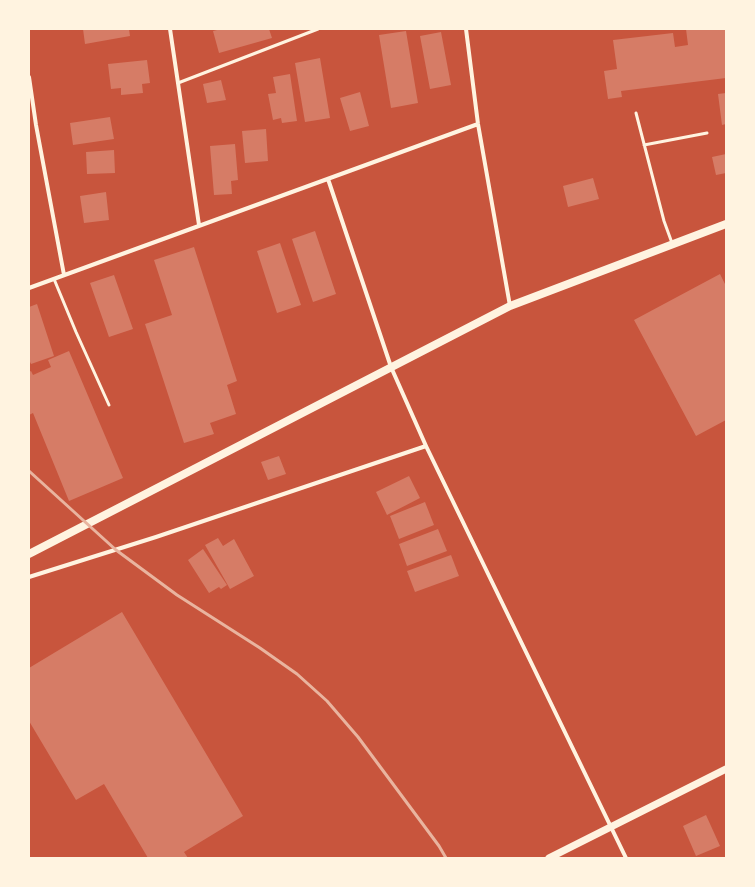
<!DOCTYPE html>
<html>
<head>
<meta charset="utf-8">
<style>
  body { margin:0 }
  #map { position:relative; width:755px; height:887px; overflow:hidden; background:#c8553d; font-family:"DM Sans",sans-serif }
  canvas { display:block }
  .frame { position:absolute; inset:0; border:30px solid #fff3e0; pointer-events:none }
</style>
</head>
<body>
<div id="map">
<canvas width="755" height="887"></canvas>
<div class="frame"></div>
</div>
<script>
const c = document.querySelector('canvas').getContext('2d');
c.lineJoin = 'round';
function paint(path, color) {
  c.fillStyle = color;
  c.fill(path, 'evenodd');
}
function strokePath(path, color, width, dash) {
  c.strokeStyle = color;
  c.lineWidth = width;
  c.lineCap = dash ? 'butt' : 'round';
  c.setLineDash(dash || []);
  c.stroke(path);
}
paint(new Path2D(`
  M 83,29 L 129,29 L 130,36 L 85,44 Z
  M 221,29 L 269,29 L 272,38 L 219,53 L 213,31 Z
  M 686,29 L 726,29 L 726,78 L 621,91 L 622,97 L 608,99 L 604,71 L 617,69 L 613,40 L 673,33 L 675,47 L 688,45 Z
  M 406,31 L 418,103 L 391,108 L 379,35 Z
  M 441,32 L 451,85 L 430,89 L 420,36 Z
  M 320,58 L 330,118 L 305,122 L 295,63 Z
  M 147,60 L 150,83 L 142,84 L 143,93 L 121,95 L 121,88 L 111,89 L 108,64 Z
  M 290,74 L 297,121 L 282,123 L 281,118 L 273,120 L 268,94 L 276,93 L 273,77 Z
  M 221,80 L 226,100 L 207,103 L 203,84 Z
  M 360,92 L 369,126 L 350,131 L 340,98 Z
  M 726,93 L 726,124 L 722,125 L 718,94 Z
  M 110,117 L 114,139 L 73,145 L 70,123 Z
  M 266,129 L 268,161 L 245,163 L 242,131 Z
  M 235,144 L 238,180 L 231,181 L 232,194 L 214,195 L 210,146 Z
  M 114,150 L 115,173 L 87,174 L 86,152 Z
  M 726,154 L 726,173 L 716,175 L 712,157 Z
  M 593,178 L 599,199 L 568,207 L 563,186 Z
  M 106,192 L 109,220 L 84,223 L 80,196 Z
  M 315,231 L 336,294 L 313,302 L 292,239 Z
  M 280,243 L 301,305 L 277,313 L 257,251 Z
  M 194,247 L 237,381 L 227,385 L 236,414 L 210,423 L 214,434 L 184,443 L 145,324 L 172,315 L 154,260 Z
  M 720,274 L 726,286 L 726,420 L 696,436 L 634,320 Z
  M 114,275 L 133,329 L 109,337 L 90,283 Z
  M 37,304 L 54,356 L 31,364 L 29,360 L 29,307 Z
  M 69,351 L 123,478 L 69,501 L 33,413 L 29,415 L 29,372 L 31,371 L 33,375 L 51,367 L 48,360 Z
  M 279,456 L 286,474 L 268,480 L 261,462 Z
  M 409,476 L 420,498 L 387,515 L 376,492 Z
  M 425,502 L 434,525 L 399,539 L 390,516 Z
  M 438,529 L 447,551 L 407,566 L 399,544 Z
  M 218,538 L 223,546 L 234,539 L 254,576 L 230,589 L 205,545 Z
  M 203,549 L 227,585 L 221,589 L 219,587 L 209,593 L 188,560 Z
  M 451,555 L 459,576 L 415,592 L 407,571 Z
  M 122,612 L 243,816 L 184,852 L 188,858 L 148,858 L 104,784 L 76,800 L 29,721 L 29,668 Z
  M 706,815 L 720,846 L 696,856 L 683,826 Z`), '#d67c66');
strokePath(new Path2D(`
  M 178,83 L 318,29
  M 636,113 L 664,221 L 672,243
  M 644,145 L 707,133
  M 54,279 L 76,332 L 109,405`), '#fff3e0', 3);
strokePath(new Path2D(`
  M 170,29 L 199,225
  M 466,29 L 478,124 L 510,306
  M 29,77 L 36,125 L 64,275
  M 328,179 L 391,367 L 426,446 L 626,858
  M 29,288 L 478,124
  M 29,577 L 156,537 L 426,446`), '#fff3e0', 4);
strokePath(new Path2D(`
  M 549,858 L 726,769`), '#fff3e0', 7);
strokePath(new Path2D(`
  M 29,554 L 510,306 L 726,224`), '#fff3e0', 8);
strokePath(new Path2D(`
  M 29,471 L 116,550 L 177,595 L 260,648 L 297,674 L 327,701 L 358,737 L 439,846 L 446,858`), '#e9b49f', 3);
</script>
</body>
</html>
